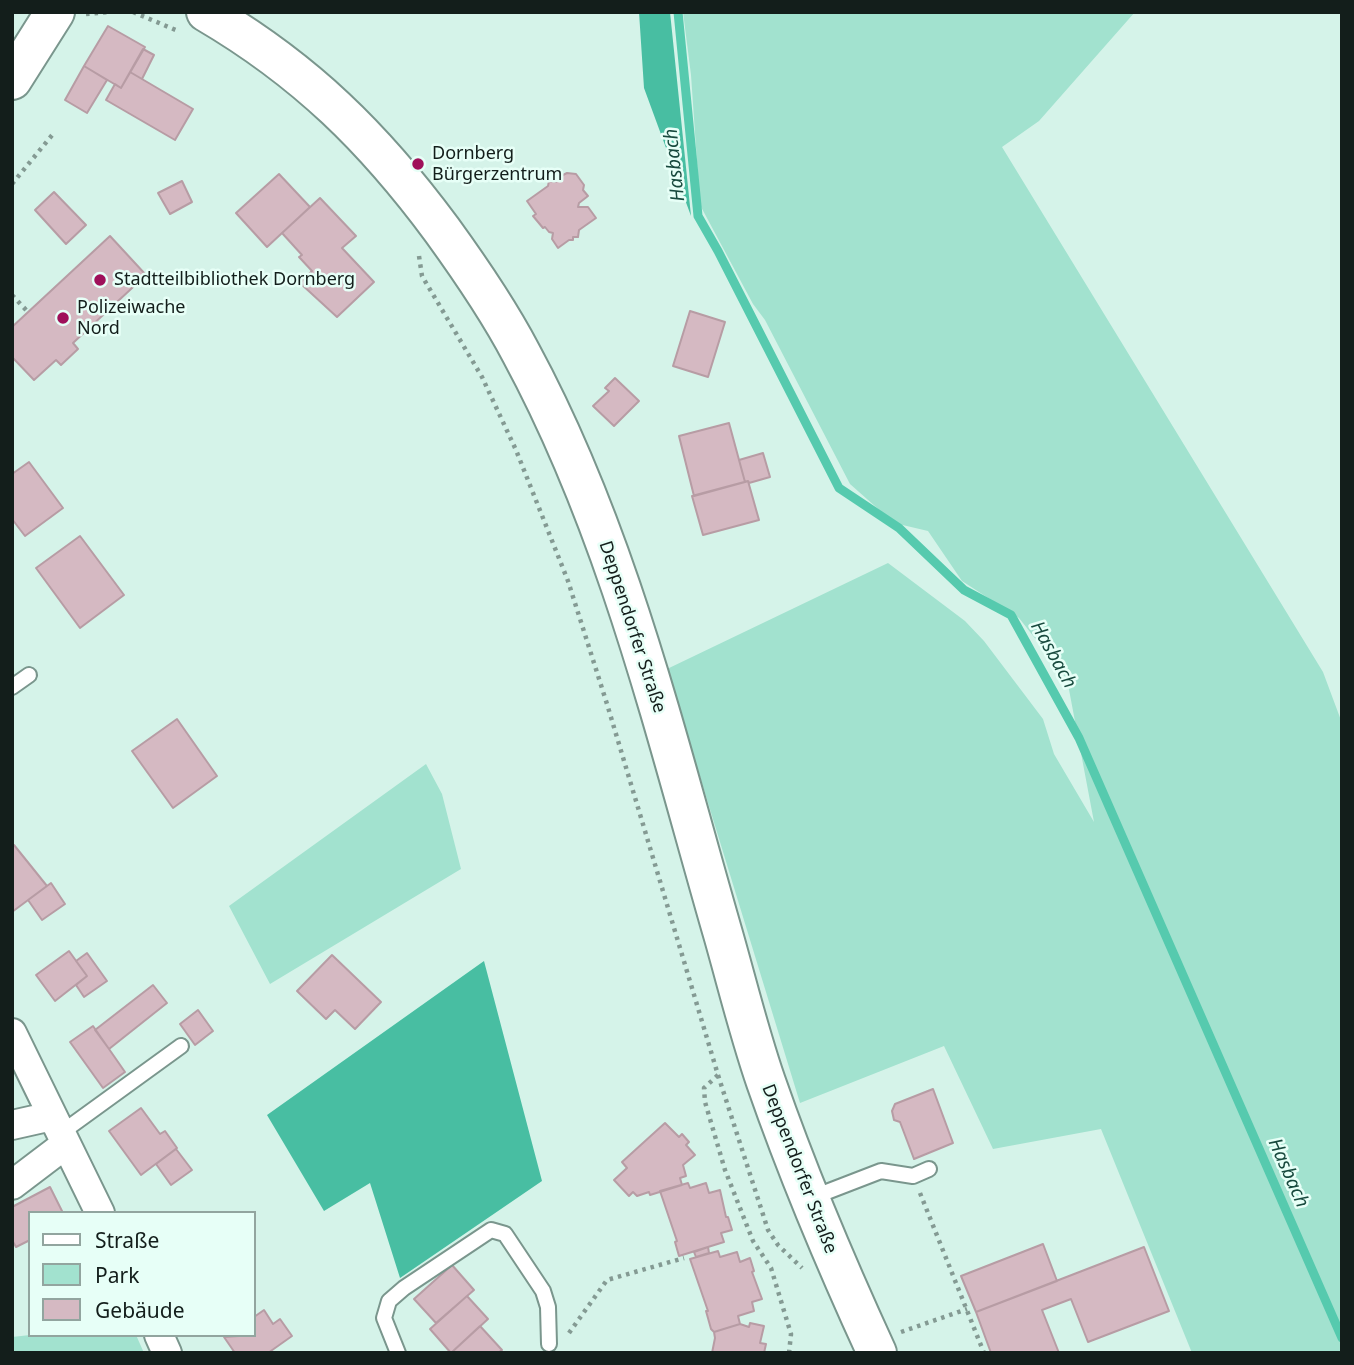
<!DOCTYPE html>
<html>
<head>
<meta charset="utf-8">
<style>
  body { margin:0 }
  #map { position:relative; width:1354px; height:1365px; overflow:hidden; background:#d5f3e9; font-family:"Noto Sans",sans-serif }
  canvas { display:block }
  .frame { position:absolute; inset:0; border:14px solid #131e1b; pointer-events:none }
  .legend { position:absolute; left:28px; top:1211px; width:228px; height:126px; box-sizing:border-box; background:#e7fff7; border:2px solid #92a59f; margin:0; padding:9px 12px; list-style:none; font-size:21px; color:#131e1b }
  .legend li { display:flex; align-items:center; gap:14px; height:35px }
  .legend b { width:35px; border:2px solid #92a59f }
</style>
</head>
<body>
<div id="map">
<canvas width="1354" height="1365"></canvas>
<div class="frame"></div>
<ul class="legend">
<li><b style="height:9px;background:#fff"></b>Straße</li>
<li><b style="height:19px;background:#a2e2cf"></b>Park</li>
<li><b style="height:19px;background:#d5b9c2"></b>Gebäude</li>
</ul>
</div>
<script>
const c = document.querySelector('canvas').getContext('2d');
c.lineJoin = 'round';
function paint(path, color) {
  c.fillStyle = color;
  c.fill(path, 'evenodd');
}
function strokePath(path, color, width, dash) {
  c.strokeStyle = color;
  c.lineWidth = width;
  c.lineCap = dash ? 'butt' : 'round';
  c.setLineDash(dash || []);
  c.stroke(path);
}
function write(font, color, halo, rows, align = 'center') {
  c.font = font + ' "Noto Sans",sans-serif';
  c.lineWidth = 5;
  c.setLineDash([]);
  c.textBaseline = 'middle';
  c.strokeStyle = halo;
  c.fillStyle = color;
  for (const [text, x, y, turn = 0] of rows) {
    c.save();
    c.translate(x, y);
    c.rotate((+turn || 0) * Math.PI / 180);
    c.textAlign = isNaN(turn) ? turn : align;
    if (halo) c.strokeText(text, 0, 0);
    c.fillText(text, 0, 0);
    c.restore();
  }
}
paint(new Path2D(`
  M 683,12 L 1135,12 L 1039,121 L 1002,147 L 1323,672 L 1342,723 L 1342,1353 L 1192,1353 L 1101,1129 L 993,1149 L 944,1046 L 800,1103 L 667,669 L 888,563 L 965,621 L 984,641 L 1043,719 L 1054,754 L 1094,822 L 1067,679 L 1019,618 L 962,581 L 928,531 L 894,523 L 850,484 L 765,320 L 753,304 L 700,205 L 691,75 Z
  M 426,764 L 442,794 L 461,869 L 270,984 L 229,906 Z
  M 30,1335 L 136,1335 L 144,1353 L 12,1353 L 12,1337 Z`), '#a2e2cf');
paint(new Path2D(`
  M 639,12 L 670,12 L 691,216 L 644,88 Z
  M 484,961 L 542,1181 L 400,1278 L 370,1183 L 324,1211 L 267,1115 Z`), '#48bea2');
strokePath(new Path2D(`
  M 678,12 L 698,216 L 718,251 L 839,488 L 899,528 L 964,590 L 1011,615 L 1079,738 L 1342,1338`), '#56caae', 9);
const building = new Path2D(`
  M 108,26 L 145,47 L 121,88 L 84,66 Z
  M 143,49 L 154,55 L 142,79 L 130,72 Z
  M 84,66 L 107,80 L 87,113 L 65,100 Z
  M 130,72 L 193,109 L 175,140 L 106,100 L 115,84 L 121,88 Z
  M 567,173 L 576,174 L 584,185 L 583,190 L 588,196 L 579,203 L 578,207 L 588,207 L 596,218 L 579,230 L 578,237 L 573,237 L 573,240 L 569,240 L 558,248 L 552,239 L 553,233 L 549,232 L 545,227 L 543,228 L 533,216 L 536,214 L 527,201 L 548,186 L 549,181 L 556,182 L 559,177 Z
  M 279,174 L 310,207 L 267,247 L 236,213 Z
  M 182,181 L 192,202 L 170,214 L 158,193 Z
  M 54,192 L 86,225 L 66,244 L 35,210 Z
  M 320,198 L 356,236 L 342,248 L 374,282 L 337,317 L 300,283 L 312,271 L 299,257 L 302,255 L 282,233 Z
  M 110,236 L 146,275 L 73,343 L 78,349 L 61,365 L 56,360 L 34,380 L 12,357 L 12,327 Z
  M 690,311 L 725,322 L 708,377 L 673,366 Z
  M 615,378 L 639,401 L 614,426 L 593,406 L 609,391 L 605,388 Z
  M 729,423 L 745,482 L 694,496 L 679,436 Z
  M 763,453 L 770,477 L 749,483 L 748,481 L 745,482 L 739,460 Z
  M 29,462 L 63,508 L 25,536 L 12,519 L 12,474 Z
  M 748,481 L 759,520 L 703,535 L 692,496 Z
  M 80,536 L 124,595 L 80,628 L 36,568 Z
  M 177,719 L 217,776 L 173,808 L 132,751 Z
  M 14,845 L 47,886 L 12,912 L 12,846 Z
  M 51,883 L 65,904 L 42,920 L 28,900 Z
  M 69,951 L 87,976 L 55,1001 L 36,975 Z
  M 87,953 L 107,981 L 84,997 L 76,985 L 87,976 L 76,961 Z
  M 332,955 L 381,1002 L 355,1029 L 335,1010 L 326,1019 L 297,991 Z
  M 153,985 L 167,1003 L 109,1049 L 95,1030 Z
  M 198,1010 L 213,1031 L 195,1045 L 180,1024 Z
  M 93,1026 L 125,1072 L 103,1088 L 70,1042 Z
  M 933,1089 L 953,1143 L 914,1159 L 900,1122 L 894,1120 L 892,1111 L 895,1104 Z
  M 141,1108 L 160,1134 L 165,1131 L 177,1148 L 141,1175 L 109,1131 Z
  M 665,1123 L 679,1137 L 682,1134 L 689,1142 L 686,1145 L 695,1155 L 683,1165 L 686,1176 L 680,1178 L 682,1185 L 650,1195 L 649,1192 L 637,1196 L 633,1192 L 629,1196 L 614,1180 L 627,1168 L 622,1162 Z
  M 176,1149 L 192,1170 L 171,1185 L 156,1164 Z
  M 688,1183 L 690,1188 L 706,1183 L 709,1193 L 720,1190 L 726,1217 L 728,1217 L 732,1230 L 721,1233 L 724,1242 L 679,1256 L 675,1242 L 677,1241 L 660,1191 Z
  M 50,1187 L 63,1213 L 30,1213 L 30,1240 L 16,1247 L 12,1240 L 12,1207 Z
  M 1043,1244 L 1057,1281 L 976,1312 L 961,1276 Z
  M 708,1247 L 709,1253 L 696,1257 L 694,1252 Z
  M 1144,1247 L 1169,1311 L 1088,1342 L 1071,1299 L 1042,1310 L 1059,1353 L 991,1353 L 976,1312 Z
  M 718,1251 L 720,1257 L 737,1252 L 740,1262 L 750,1258 L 754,1271 L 752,1272 L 762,1299 L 752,1302 L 754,1311 L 738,1316 L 740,1324 L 714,1332 L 711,1329 L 706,1311 L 708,1311 L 690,1259 Z
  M 452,1265 L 474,1290 L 436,1323 L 414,1299 Z
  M 467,1296 L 488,1319 L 451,1353 L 430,1329 Z
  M 264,1310 L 273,1324 L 280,1319 L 292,1336 L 268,1353 L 235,1353 L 224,1337 L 254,1335 L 254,1317 Z
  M 750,1323 L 764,1326 L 760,1343 L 766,1344 L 764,1353 L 712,1353 L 715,1338 L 714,1332 L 740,1324 L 749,1327 Z
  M 480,1326 L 502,1350 L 498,1353 L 451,1353 Z`);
paint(building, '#d5b9c2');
strokePath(building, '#b79ca4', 2);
const lane = new Path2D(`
  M 12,687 L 29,675
  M 61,1133 L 181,1046
  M 811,1198 L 881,1171 L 913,1176 L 929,1169
  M 398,1353 L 384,1318 L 389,1301 L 404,1288 L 491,1230 L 505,1234 L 543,1291 L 548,1307 L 549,1344`);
const street = new Path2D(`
  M 12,1033 L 100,1213
  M 12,1125 L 52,1116
  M 12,1185 L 66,1144
  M 159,1335 L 167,1353`);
const secondary = new Path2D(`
  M 206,12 C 305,70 374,138 442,230 C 471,270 498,309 521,353 C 619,534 666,737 723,934 C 737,983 749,1033 766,1082 C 798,1174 836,1264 877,1353
  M 12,80 L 55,12`);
strokePath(lane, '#7a968d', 18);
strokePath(street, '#7a968d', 32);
strokePath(secondary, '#7a968d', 42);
strokePath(new Path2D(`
  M 133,12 L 178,31
  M 86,14 L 109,12
  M 12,184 L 53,134
  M 419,256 L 422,276 L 482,377 L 516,450 L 568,581 L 607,704 L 718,1075 L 768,1230 L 778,1245 L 802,1268
  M 12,295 L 28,312
  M 718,1075 L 704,1088 L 705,1102 L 725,1170 L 753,1241 L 771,1268 L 791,1334 L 789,1353
  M 920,1193 L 984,1353
  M 901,1332 L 967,1309
  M 569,1333 L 607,1280 L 684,1258`), '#849a93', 4.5, [3.5, 5]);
strokePath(lane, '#fff', 14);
strokePath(street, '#fff', 28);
strokePath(secondary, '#fff', 38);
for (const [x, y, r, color] of [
  [418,164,7,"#9f105a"],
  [100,280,7,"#9f105a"],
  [63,318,7,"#9f105a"]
]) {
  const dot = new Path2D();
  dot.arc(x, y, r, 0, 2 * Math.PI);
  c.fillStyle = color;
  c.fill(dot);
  strokePath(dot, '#e7fff7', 2.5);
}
write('18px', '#131e1b', '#e7fff7', [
  ["Dornberg",432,154],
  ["Bürgerzentrum",432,175],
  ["Stadtteilbibliothek Dornberg",114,280],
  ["Polizeiwache",77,308],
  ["Nord",77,329]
], 'left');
write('18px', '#131e1b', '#e7fff7', [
  ["Deppendorfer Straße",632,627,72],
  ["Deppendorfer Straße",799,1169,69]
]);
write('italic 19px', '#184a3e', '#e7fff7', [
  ["Hasbach",675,165,-96],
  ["Hasbach",1053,655,61],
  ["Hasbach",1288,1173,66]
]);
</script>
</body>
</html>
